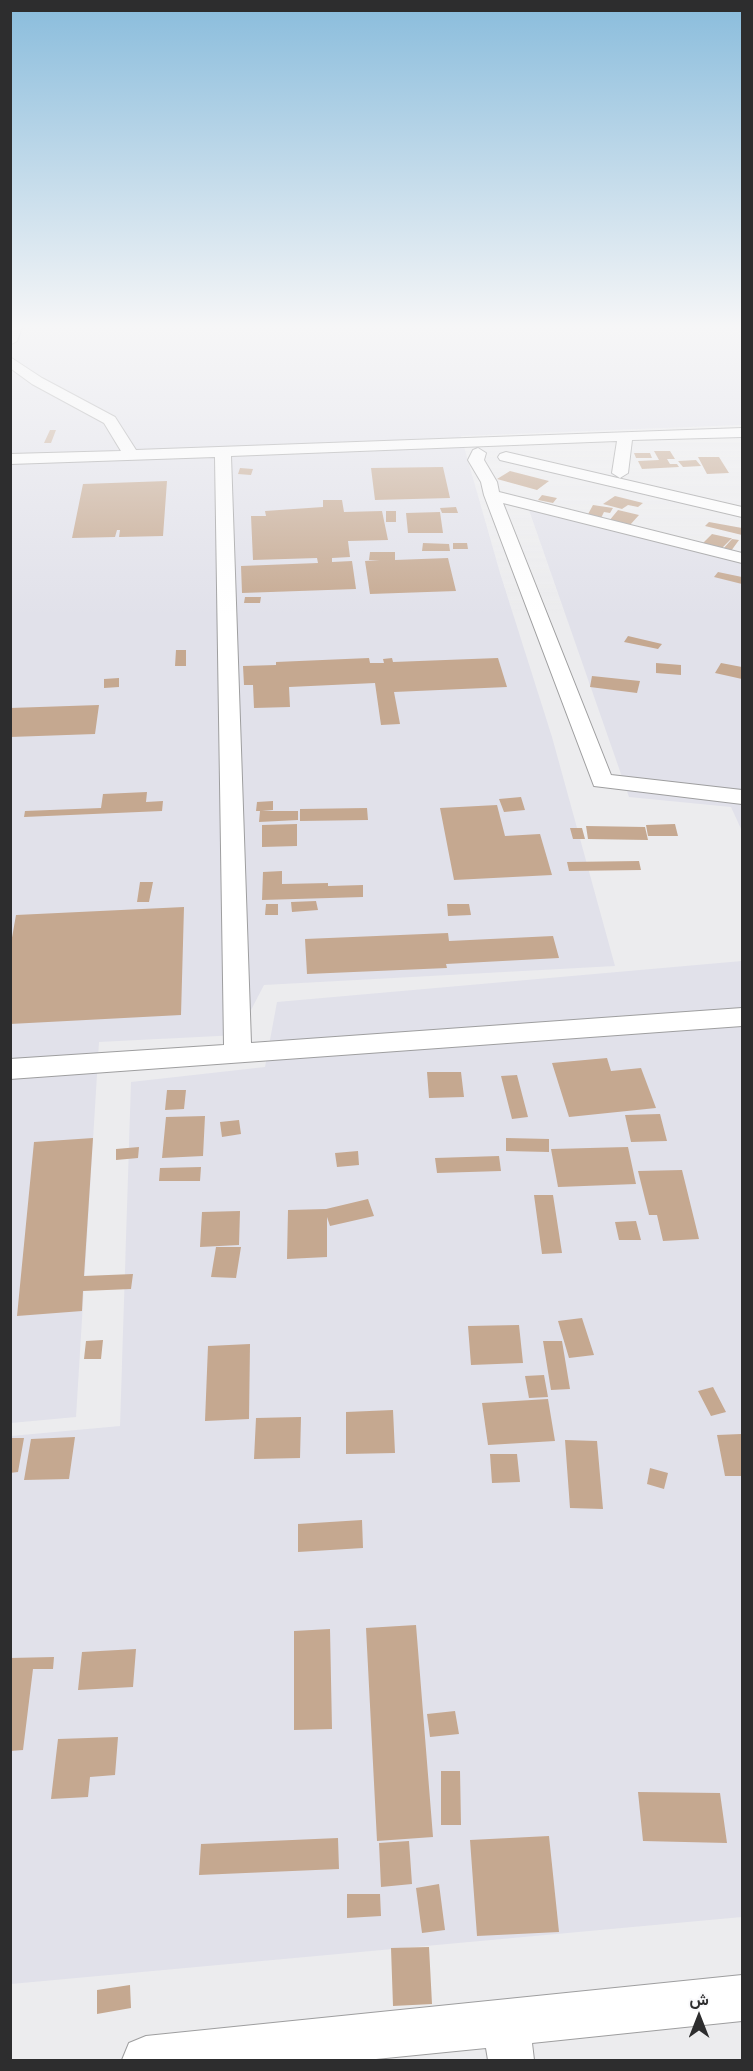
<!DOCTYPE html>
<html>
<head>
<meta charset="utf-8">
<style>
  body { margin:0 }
  #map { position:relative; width:753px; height:2071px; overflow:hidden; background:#ececee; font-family:"PT Sans Narrow",Vazirmatn,sans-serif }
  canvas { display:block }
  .frame { position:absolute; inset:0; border:12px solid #2d2d2e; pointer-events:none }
  .north { position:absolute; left:669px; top:1987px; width:60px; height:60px; -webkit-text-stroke:4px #f9f9fb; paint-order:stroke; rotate:0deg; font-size:16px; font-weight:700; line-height:24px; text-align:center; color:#2d2d2e }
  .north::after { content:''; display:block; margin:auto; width:21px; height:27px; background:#2d2d2e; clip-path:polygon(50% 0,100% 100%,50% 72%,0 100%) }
</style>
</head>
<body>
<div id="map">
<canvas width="753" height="2071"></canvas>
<div class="frame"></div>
<div class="north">ش</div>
</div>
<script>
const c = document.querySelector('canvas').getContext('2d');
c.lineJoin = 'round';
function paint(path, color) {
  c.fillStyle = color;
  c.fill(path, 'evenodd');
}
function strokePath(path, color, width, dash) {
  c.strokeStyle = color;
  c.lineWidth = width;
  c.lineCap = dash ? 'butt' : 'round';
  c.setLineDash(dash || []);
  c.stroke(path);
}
paint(new Path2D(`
  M 11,327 L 742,327 L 742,425 L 461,436 L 500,573 L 552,737 L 615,966 L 264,985 L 238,1035 L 99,1042 L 76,1417 L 11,1423 Z
  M 529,510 L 742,562 L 742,831 L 731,807 L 629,797 Z
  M 742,961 L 742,1917 L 11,1984 L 11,1436 L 120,1426 L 131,1082 L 265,1067 L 277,1002 Z`), '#e1e1ea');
paint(new Path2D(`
  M 50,430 L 56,430 L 51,443 L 44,443 Z
  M 654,451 L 670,451 L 675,459 L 667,459 L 670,464 L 677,464 L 679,467 L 642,469 L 638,461 L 659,460 Z
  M 634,453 L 650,453 L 652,458 L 636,458 Z
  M 698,457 L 719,457 L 729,473 L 707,474 Z
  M 696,460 L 701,466 L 683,467 L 678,461 Z
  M 443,467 L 450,498 L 375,500 L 371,468 Z
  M 240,468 L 253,469 L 251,475 L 238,474 Z
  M 510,471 L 549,481 L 537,490 L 497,479 Z
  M 167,481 L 163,536 L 119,537 L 120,530 L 117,530 L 115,537 L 72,538 L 83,484 Z
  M 542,495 L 557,498 L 553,503 L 538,500 Z
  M 615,496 L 643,503 L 638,507 L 628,505 L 622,509 L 603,504 Z
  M 323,500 L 342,500 L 344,512 L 382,511 L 388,540 L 348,541 L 350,557 L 332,558 L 332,562 L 352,561 L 356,589 L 242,593 L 241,566 L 318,563 L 317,558 L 253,560 L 251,516 L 266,516 L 265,511 L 323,507 Z
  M 593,505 L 613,508 L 610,513 L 604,512 L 601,518 L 587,516 Z
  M 456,507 L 458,513 L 442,513 L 440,508 Z
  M 618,510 L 639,515 L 630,525 L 609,521 Z
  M 386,511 L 396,511 L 396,522 L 386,522 Z
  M 440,512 L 443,533 L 408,533 L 406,513 Z
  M 709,522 L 742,528 L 742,535 L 705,526 Z
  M 712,534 L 730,538 L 732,538 L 721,549 L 702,544 Z
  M 732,539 L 739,540 L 731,551 L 723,549 Z
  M 423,543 L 449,544 L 450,551 L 422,551 Z
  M 453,543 L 467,543 L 468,549 L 453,549 Z
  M 370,552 L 395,552 L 395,560 L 448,558 L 456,591 L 370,594 L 365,561 L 380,560 L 369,560 Z
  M 718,572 L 742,577 L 742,584 L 714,577 Z
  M 245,597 L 261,597 L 260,603 L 244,603 Z
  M 628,636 L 662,644 L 658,649 L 624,642 Z
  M 176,650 L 186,650 L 186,666 L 175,666 Z
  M 369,658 L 370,663 L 384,663 L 383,659 L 392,658 L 393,662 L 498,658 L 507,687 L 394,692 L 400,724 L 381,725 L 375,683 L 289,687 L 290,707 L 254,708 L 253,685 L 244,685 L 243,666 L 276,665 L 276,662 Z
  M 656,663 L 681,665 L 681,675 L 656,673 Z
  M 721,663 L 742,667 L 742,679 L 715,673 Z
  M 592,676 L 640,681 L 637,693 L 590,687 Z
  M 119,678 L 119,687 L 104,688 L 104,679 Z
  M 99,705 L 95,734 L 10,737 L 10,708 Z
  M 147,792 L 146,802 L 163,801 L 162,811 L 24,817 L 25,811 L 101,808 L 103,794 Z
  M 521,797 L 525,810 L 504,812 L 499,799 Z
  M 273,801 L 273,810 L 262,811 L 298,811 L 298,820 L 259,822 L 260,811 L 256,811 L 257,802 Z
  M 497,805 L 505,836 L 540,834 L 552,875 L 454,880 L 440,808 Z
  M 367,808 L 368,820 L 300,821 L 300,809 Z
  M 297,824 L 297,846 L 262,847 L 262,825 Z
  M 675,824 L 678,836 L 648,836 L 646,825 Z
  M 586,826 L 645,827 L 648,840 L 588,839 Z
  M 570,828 L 582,828 L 585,839 L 573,839 Z
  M 639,861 L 641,870 L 569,871 L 567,862 Z
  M 282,871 L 282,884 L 328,883 L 328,886 L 363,885 L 363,897 L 262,900 L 263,872 Z
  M 140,882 L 153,882 L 149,902 L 137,902 Z
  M 316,901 L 318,910 L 292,912 L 291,902 Z
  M 266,904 L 278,904 L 278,915 L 265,915 Z
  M 447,904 L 469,904 L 471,915 L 448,916 Z
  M 184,907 L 181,1015 L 10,1024 L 10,949 L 16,915 Z
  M 448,933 L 449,941 L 553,936 L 559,958 L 446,964 L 447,968 L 307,974 L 305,939 Z
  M 607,1058 L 611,1071 L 641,1068 L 656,1108 L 569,1117 L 552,1063 Z
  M 427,1072 L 461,1072 L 464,1097 L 429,1098 Z
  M 517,1075 L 528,1117 L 512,1119 L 501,1076 Z
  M 167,1090 L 186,1090 L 184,1109 L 165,1110 Z
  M 660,1114 L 667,1141 L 631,1142 L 625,1115 Z
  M 205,1116 L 203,1156 L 162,1158 L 166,1117 Z
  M 239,1120 L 241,1134 L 222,1137 L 220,1122 Z
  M 93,1138 L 84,1276 L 133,1274 L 131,1289 L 83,1291 L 82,1311 L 17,1316 L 34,1142 Z
  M 506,1138 L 549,1139 L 549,1152 L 506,1151 Z
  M 139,1147 L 138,1158 L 116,1160 L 116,1149 Z
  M 628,1147 L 636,1184 L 558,1187 L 551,1149 Z
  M 358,1151 L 359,1165 L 337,1167 L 335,1153 Z
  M 499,1156 L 501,1171 L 437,1173 L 435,1158 Z
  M 201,1167 L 200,1181 L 159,1181 L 160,1168 Z
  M 682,1170 L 699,1239 L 663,1241 L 657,1215 L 649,1215 L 638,1171 Z
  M 534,1195 L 553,1195 L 562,1253 L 542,1254 Z
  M 368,1199 L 374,1216 L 330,1226 L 327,1217 L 327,1257 L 287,1259 L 288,1210 L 326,1209 Z
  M 240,1211 L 239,1245 L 200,1247 L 202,1212 Z
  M 636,1221 L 641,1240 L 619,1240 L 615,1222 Z
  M 216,1247 L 241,1247 L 236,1278 L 211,1277 Z
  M 582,1318 L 594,1355 L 569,1358 L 558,1321 Z
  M 519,1325 L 523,1363 L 471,1365 L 468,1326 Z
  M 103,1340 L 101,1359 L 84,1359 L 86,1341 Z
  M 543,1341 L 562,1341 L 570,1389 L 551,1390 Z
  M 250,1344 L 249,1419 L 205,1421 L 208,1346 Z
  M 544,1375 L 548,1397 L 529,1398 L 525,1376 Z
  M 713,1387 L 726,1412 L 711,1416 L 698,1391 Z
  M 548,1399 L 555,1441 L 488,1445 L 482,1403 Z
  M 393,1410 L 395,1453 L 346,1454 L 346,1412 Z
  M 301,1417 L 300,1458 L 254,1459 L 256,1418 Z
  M 741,1434 L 742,1476 L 725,1476 L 717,1435 Z
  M 75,1437 L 69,1479 L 24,1480 L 31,1439 Z
  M 10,1438 L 24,1438 L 18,1472 L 10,1473 Z
  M 565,1440 L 597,1441 L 603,1509 L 570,1508 Z
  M 490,1454 L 517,1454 L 520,1482 L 492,1483 Z
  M 650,1468 L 668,1473 L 664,1489 L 647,1484 Z
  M 362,1520 L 363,1548 L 298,1552 L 298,1524 Z
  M 416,1625 L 433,1837 L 377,1841 L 366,1628 Z
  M 330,1629 L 332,1729 L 294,1730 L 294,1631 Z
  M 136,1649 L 133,1687 L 78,1690 L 82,1652 Z
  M 54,1657 L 53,1669 L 33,1669 L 23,1750 L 10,1751 L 10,1658 Z
  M 455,1711 L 459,1734 L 430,1737 L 427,1714 Z
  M 118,1737 L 115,1775 L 90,1777 L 88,1797 L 51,1799 L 58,1739 Z
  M 441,1771 L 460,1771 L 461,1825 L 441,1825 Z
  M 638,1792 L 720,1793 L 727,1843 L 643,1841 Z
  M 549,1836 L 559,1932 L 477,1936 L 470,1840 Z
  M 338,1838 L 339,1869 L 199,1875 L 201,1844 Z
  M 409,1841 L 412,1884 L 381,1887 L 379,1843 Z
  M 439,1884 L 445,1930 L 422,1933 L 416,1888 Z
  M 347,1894 L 380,1894 L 381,1916 L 347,1918 Z
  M 429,1947 L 432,2004 L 393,2006 L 391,1948 Z
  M 130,1985 L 131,2008 L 97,2014 L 97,1990 Z`), '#c5a890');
const minor = new Path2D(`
  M 10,327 L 22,327 L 17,341 L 10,345 Z
  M 10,357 L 42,378 L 115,417 L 136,450 L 742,428 L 742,437 L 632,440 L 628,473 L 620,478 L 612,473 L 617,441 L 231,456 L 251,1043 L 742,1008 L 742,1026 L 10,1079 L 10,1059 L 224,1045 L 215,457 L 10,464 L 10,454 L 121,451 L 104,423 L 32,384 L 10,368 Z
  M 478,448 L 486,453 L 484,460 L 497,482 L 499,492 L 742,553 L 742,563 L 503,503 L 611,775 L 742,790 L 742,804 L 594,786 L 484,495 L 481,482 L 468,460 L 473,450 Z
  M 506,452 L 742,507 L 742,517 L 500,460 L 498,457 L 500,454 Z
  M 742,1975 L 742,2021 L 532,2043 L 534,2060 L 488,2060 L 486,2048 L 366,2060 L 122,2060 L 129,2043 L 146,2036 Z`);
strokePath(minor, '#9e9e9f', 2);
paint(minor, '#fff');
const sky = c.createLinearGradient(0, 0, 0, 617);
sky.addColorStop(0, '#89bcdc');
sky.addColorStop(0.53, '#f6f6f7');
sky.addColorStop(1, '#f6f6f700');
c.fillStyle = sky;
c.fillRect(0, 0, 753, 617);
</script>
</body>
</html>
